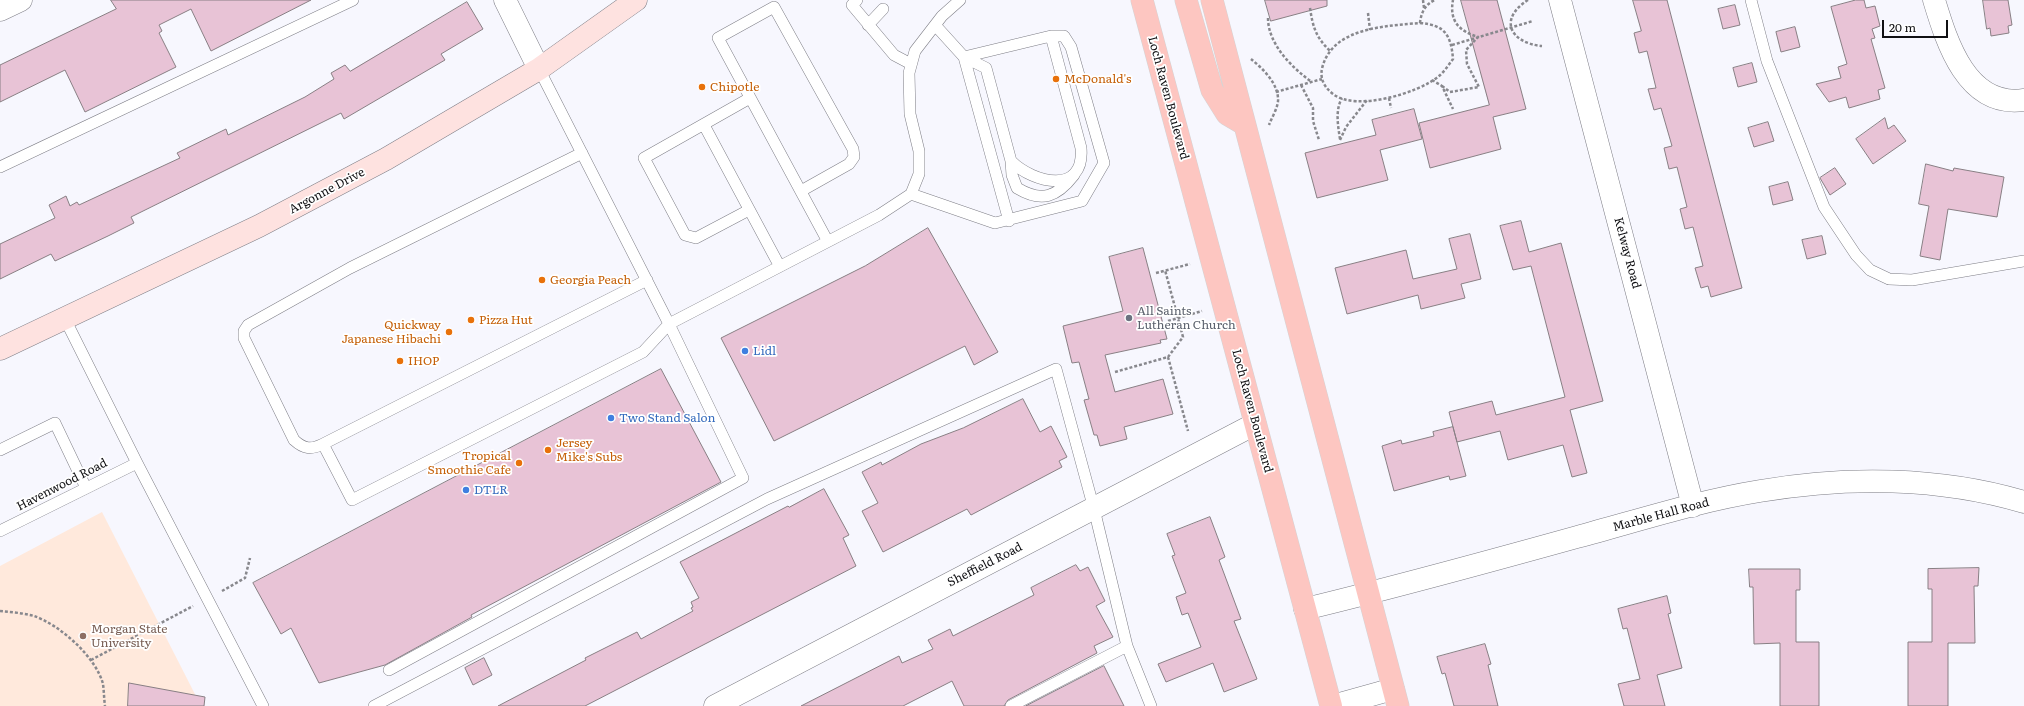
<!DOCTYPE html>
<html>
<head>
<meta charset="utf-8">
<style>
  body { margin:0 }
  #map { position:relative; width:2024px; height:706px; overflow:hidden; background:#f7f7fe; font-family:Literata,serif }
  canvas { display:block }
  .scale { position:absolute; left:1882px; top:20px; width:66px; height:18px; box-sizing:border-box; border:2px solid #101013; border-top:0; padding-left:5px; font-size:12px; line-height:14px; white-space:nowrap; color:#101013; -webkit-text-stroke:3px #fff; paint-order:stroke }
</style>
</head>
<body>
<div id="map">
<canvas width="2024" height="706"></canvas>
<div class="scale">20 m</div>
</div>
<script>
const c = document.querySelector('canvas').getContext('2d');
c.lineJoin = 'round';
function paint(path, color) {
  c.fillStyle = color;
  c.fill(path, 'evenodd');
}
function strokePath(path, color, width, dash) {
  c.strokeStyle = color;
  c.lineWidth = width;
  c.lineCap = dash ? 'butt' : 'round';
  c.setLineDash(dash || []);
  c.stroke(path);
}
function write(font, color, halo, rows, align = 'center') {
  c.font = font + ' Literata,serif';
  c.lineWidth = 3.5;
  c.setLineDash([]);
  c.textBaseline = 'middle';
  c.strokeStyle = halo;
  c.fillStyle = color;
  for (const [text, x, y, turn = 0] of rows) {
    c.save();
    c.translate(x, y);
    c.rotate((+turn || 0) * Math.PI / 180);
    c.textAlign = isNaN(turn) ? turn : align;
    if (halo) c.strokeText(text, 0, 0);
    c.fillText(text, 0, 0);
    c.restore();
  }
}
paint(new Path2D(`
  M 102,512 L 201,706 L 0,706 L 0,566 Z`), '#ffe9dc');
const building = new Path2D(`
  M 111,0 L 311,0 L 211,51 L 191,9 L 159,25 L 162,31 L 159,33 L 176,67 L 85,112 L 65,70 L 0,102 L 0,65 L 116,9 Z
  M 1265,0 L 1327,0 L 1327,6 L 1271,21 Z
  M 1461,0 L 1497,0 L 1526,109 L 1493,117 L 1501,149 L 1430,168 L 1419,123 L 1489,105 Z
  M 1633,0 L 1667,0 L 1742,288 L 1711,297 L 1708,286 L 1701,288 L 1695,268 L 1703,266 L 1693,227 L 1685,229 L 1680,209 L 1687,207 L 1677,167 L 1669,169 L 1664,148 L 1672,146 L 1661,108 L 1654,110 L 1648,89 L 1656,88 L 1647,51 L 1639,53 L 1634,33 L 1641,31 Z
  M 1856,0 L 1864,0 L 1866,8 L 1875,6 L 1880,26 L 1872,29 L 1875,38 L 1871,39 L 1885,88 L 1878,90 L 1880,99 L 1849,108 L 1846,97 L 1829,102 L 1816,84 L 1841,78 L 1838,67 L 1847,64 L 1831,7 Z
  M 1983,0 L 2008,0 L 2012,25 L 2008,26 L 2009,33 L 1991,36 L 1990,28 L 1987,29 Z
  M 467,2 L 483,29 L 441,54 L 445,60 L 344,119 L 341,113 L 131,217 L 134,223 L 108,236 L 55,261 L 51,254 L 0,279 L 0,244 L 55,218 L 49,205 L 66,196 L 70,206 L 77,202 L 79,205 L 180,158 L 177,153 L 226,129 L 228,135 L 305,97 L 334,79 L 331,73 L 345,65 L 350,71 Z
  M 1735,5 L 1740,25 L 1723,29 L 1718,9 Z
  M 1795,27 L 1800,47 L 1781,52 L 1776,32 Z
  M 1752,63 L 1757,82 L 1738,87 L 1733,68 Z
  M 1414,109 L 1422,139 L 1380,150 L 1388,180 L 1317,198 L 1305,153 L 1376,135 L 1372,120 Z
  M 1885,118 L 1888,129 L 1894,125 L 1906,141 L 1873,164 L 1856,139 Z
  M 1768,122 L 1774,141 L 1754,147 L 1748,128 Z
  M 1926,164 L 1953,171 L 1954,168 L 2004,177 L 1997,217 L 1948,209 L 1940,260 L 1920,256 L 1929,206 L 1919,204 Z
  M 1835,168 L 1846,184 L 1830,195 L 1820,178 Z
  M 1788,182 L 1793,200 L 1773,205 L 1769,187 Z
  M 1521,221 L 1529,252 L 1561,243 L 1603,401 L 1570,410 L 1587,473 L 1572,477 L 1563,445 L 1508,460 L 1500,431 L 1457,442 L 1449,412 L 1492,401 L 1496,415 L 1565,397 L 1531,266 L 1513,270 L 1500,226 Z
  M 928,228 L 998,352 L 974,365 L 965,346 L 774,441 L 721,338 L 865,266 Z
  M 1470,234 L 1481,279 L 1461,284 L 1465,298 L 1421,309 L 1418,295 L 1347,314 L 1335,268 L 1406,250 L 1413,279 L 1457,269 L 1449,239 Z
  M 1822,236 L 1826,254 L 1807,259 L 1802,240 Z
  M 1143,248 L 1167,339 L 1160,340 L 1161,343 L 1105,355 L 1115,392 L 1163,379 L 1173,414 L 1124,427 L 1127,439 L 1100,446 L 1097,435 L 1094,435 L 1084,400 L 1089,399 L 1079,362 L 1072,363 L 1063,326 L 1123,311 L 1109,257 Z
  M 661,369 L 721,482 L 471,615 L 472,617 L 385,665 L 319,683 L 291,628 L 281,634 L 253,583 Z
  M 1023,399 L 1040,432 L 1051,426 L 1067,457 L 1059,461 L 1062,467 L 971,515 L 967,509 L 883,552 L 862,511 L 878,503 L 862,472 L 881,462 L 882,465 L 921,444 L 963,428 Z
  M 1453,427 L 1466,476 L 1450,480 L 1449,476 L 1394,491 L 1382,446 L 1401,440 L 1402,444 L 1434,436 L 1433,432 Z
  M 824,489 L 849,535 L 843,538 L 856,566 L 585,706 L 498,706 L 586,660 L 585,658 L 637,632 L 641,639 L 693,611 L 691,608 L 693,607 L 691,602 L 699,598 L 680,562 L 788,506 L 789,507 Z
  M 1210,517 L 1225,557 L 1219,560 L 1241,619 L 1234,621 L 1257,679 L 1224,692 L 1213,663 L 1166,682 L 1158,664 L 1201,647 L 1188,613 L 1182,615 L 1176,597 L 1186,593 L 1172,556 L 1175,555 L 1167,534 Z
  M 1076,565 L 1080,571 L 1088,567 L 1105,601 L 1096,606 L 1113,637 L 1094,646 L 1097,653 L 1008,700 L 1004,706 L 964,706 L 952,681 L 903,706 L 801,706 L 899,656 L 902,663 L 933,649 L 928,640 L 950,629 L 953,636 L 1034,595 L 1031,588 Z
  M 1979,568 L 1978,586 L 1974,586 L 1975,643 L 1948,643 L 1948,706 L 1908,706 L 1908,642 L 1932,642 L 1932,589 L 1928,589 L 1928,569 Z
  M 1749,569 L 1800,569 L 1800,590 L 1796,590 L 1796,642 L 1819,642 L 1819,706 L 1780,706 L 1780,643 L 1754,644 L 1753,587 L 1750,587 Z
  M 1667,596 L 1671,613 L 1668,614 L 1682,668 L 1657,675 L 1665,706 L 1624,706 L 1618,684 L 1640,679 L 1627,628 L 1623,629 L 1618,609 Z
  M 1485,644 L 1491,664 L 1488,665 L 1498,706 L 1454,706 L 1445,673 L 1442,674 L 1437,657 Z
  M 484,658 L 492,675 L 473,685 L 465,668 Z
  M 1104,666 L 1124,706 L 1026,706 Z
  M 129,683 L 205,697 L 204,706 L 128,706 Z`);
paint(building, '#e8c3d6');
strokePath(building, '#887f84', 1);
const lane = new Path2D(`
  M 857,0 L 852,5 L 894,55 L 911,64
  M 1751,0 L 1767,61 L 1824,207 L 1856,255 L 1870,270 L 1889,279 L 1912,280 L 2024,261
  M 868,25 L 883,9
  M 935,25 L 964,57 L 986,68 L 1011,161 C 1034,184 1085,195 1081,148 L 1051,36
  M 964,57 L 1009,221
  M 704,125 L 779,265
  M 1011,161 L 1012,175 L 1017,188 C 1042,203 1057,197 1074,175
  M 0,167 L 353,0
  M 801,191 L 849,164 L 854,157 L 853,149 L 774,7 L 718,38 L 827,240
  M 911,194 L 995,223 L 1082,201 L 1104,163 L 1071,47 L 1064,36 L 1051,36 L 964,57
  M 749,210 L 696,238 L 685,235 L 644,158 L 750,98
  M 647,280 L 323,444 L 352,500 L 643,352 L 669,324 L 879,215 L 911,194 L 919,174 L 919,151 L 910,114 L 909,73 L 915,51 L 942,16 L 960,0
  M 65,319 L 137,463 L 263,706
  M 323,444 C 311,450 304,449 294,440 L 244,338 L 244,331 L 248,325 L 350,268 L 582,153
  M 0,450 L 55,423 L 86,488
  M 0,531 L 137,463
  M 389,670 L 743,478 L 669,324 L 539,69
  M 374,706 L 767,499 L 1056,369 L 1094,509 L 1127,646 L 1151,706
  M 1011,706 L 1127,646`);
const street = new Path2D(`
  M 505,0 L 539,69
  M 1560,0 L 1693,506
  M 1934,0 C 1947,43 1967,108 2024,100
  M 0,10 L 21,0
  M 1305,609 C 1396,587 1487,562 1577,537 C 1637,521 1698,501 1760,491 C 1847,476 1940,477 2024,502
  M 715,706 L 1255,424
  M 1332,706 L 1393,689`);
const secondary = new Path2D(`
  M 0,349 L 259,226 L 386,159 L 539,69 L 636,0`);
const primary = new Path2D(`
  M 1142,0 L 1331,706
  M 1186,0 L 1212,90 L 1227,114 L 1244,124
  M 1212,0 L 1398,706`);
strokePath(lane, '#7e7e86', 12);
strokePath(street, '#7e7e86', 23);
strokePath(secondary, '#7e7e86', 23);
strokePath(primary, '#d4d4d5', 23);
strokePath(new Path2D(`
  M 1423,0 L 1424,8
  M 1528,0 C 1498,19 1510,43 1542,46
  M 1310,8 C 1313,28 1316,37 1330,51
  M 1368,13 L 1370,30
  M 1268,18 C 1268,44 1292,68 1312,82
  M 1420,23 C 1445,25 1451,35 1453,59 C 1449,64 1445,71 1439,76 C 1419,93 1356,112 1333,94 C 1323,86 1319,77 1323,65 C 1335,27 1387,26 1420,23 Z
  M 1420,23 C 1421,13 1425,4 1435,0
  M 1452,45 L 1533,21
  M 1251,59 C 1262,68 1277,82 1278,98 C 1279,106 1272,117 1269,125
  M 1432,80 L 1442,86 L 1453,109
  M 1301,85 L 1313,108 L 1313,121 L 1319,140
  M 1442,86 L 1450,92 L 1479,87 L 1467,64 L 1466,50 L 1478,37 C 1459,31 1449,21 1453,0
  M 1276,92 L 1322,79
  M 1389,98 L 1391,108
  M 1340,139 C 1338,126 1335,110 1342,98
  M 1340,140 L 1346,127 L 1367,100
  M 1156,273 L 1190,264
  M 1168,321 L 1202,311
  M 1168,357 L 1188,431
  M 1115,372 L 1168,357 L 1183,337 L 1165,270
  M 222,591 L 245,578 L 250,558
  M 0,611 C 11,612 23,613 34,616 C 60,625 96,657 103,684 C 104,691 104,699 105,706
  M 91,660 L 193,606`), '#88888d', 2.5, [3, 2]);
strokePath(lane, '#fff', 11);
strokePath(street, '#fff', 22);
strokePath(secondary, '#fee2e0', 22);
strokePath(primary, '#fdc6c1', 22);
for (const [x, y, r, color] of [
  [1056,79,4,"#e8710a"],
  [702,87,4,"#e8710a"],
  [542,280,4,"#e8710a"],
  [1129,318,4,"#6b7280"],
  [471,320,4,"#e8710a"],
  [449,332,4,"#e8710a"],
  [745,351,4,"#3f7fe0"],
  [400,361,4,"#e8710a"],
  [611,418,4,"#3f7fe0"],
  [548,450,4,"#e8710a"],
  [519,463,4,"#e8710a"],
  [466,490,4,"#3f7fe0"],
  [83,636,4,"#8d6e63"]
]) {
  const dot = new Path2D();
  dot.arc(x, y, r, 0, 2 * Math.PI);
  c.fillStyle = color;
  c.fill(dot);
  strokePath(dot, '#fff', 1.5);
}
write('12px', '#c56008', '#fff', [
  ["McDonald's",1064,79],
  ["Chipotle",710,87],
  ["Georgia Peach",550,280],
  ["Pizza Hut",479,320],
  ["Quickway",441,325,"right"],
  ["Japanese Hibachi",441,339,"right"],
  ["IHOP",408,361],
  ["Jersey",556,443],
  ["Mike's Subs",556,457],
  ["Tropical",511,456,"right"],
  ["Smoothie Cafe",511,470,"right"]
], 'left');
write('12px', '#101013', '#fff', [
  ["Loch Raven Boulevard",1168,98,75],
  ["Argonne Drive",327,191,-28],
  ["Kelway Road",1627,253,75],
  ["Loch Raven Boulevard",1252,411,75],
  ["Havenwood Road",62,485,-27],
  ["Marble Hall Road",1661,515,-15],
  ["Sheffield Road",985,565,-27]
]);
write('12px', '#5b616d', '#fff', [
  ["All Saints",1137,311],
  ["Lutheran Church",1137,325]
], 'left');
write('12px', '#366cbe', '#fff', [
  ["Lidl",753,351],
  ["Two Stand Salon",619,418],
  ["DTLR",474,490]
], 'left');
write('12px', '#785e54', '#fff', [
  ["Morgan State",91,629],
  ["University",91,643]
], 'left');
</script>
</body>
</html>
